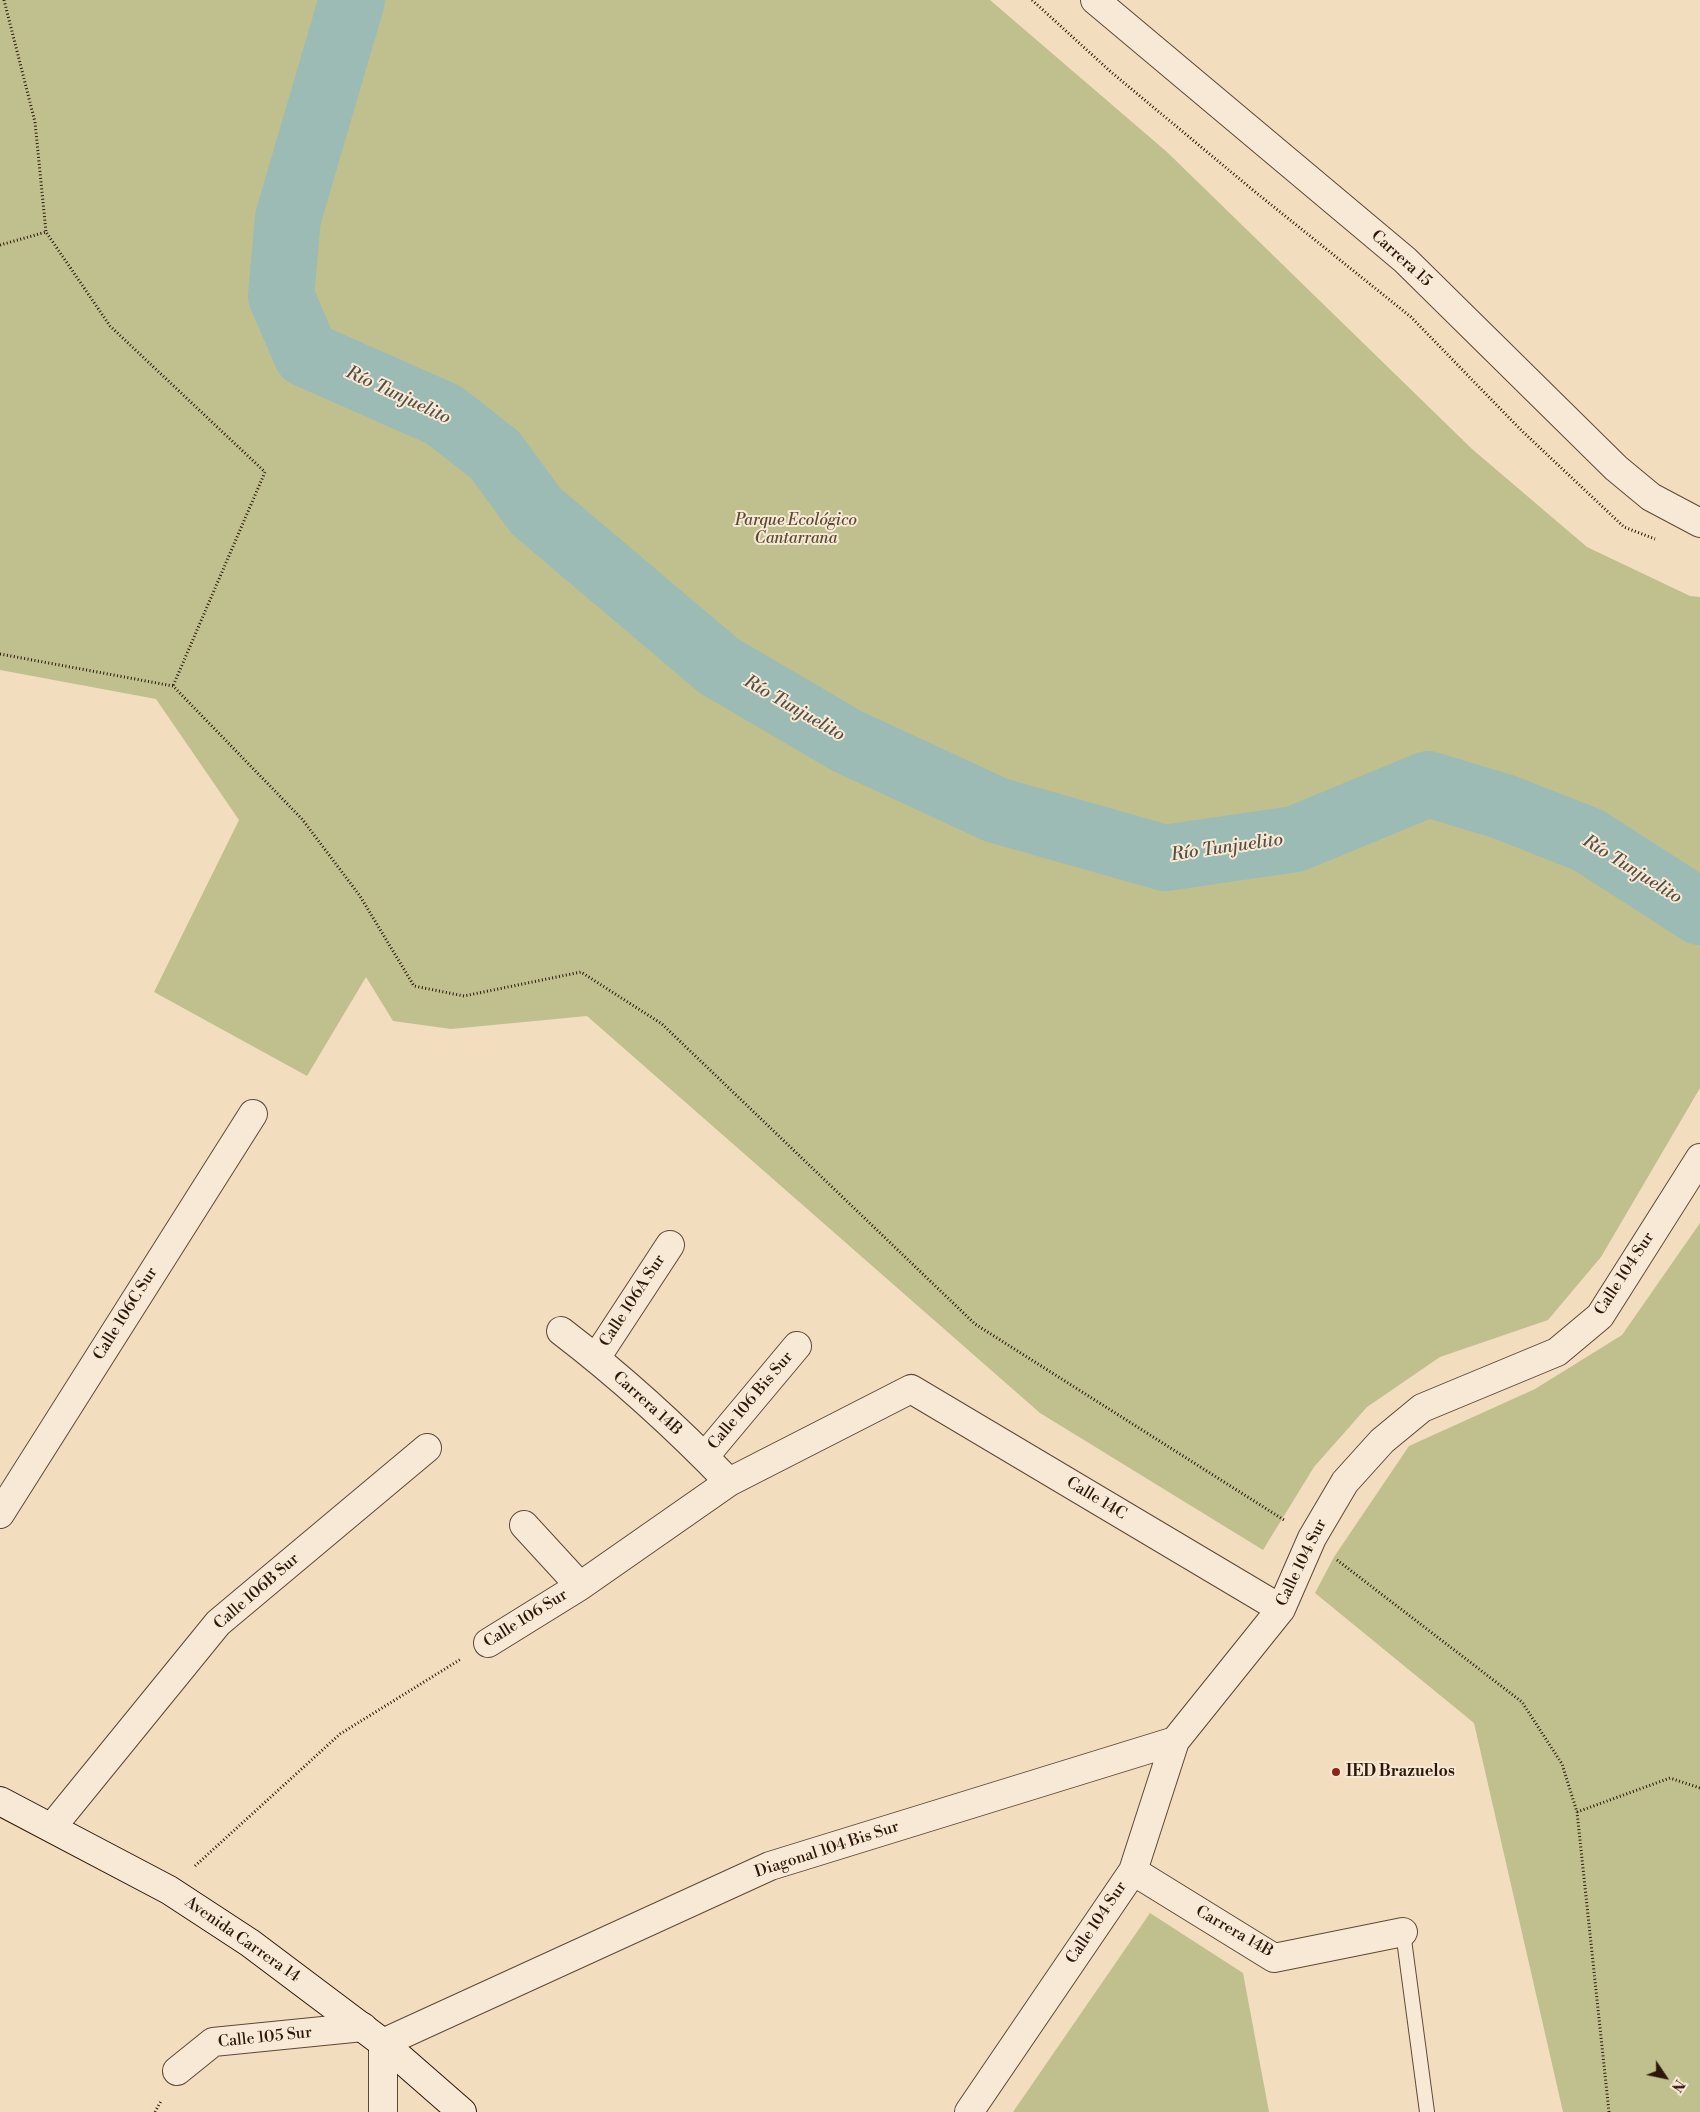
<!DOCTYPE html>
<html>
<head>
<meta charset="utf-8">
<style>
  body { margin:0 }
  #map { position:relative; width:1700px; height:2112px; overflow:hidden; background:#f2ddbe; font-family:"Libre Bodoni",serif }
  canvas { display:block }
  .north { position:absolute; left:1640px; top:2052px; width:50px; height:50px; -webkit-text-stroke:4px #f7e9d5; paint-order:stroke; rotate:124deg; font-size:14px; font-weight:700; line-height:20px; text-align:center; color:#2d170b }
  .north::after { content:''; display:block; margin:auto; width:18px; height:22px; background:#2d170b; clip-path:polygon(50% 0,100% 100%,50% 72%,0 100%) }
</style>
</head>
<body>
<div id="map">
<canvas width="1700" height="2112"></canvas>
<div class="north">N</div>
</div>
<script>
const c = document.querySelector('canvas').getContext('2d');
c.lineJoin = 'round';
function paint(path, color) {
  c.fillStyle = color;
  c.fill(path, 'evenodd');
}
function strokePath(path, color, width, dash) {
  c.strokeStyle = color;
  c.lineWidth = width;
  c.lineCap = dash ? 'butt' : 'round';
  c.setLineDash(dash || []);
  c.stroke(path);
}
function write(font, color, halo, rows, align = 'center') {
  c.font = font + ' "Libre Bodoni",serif';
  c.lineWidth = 4;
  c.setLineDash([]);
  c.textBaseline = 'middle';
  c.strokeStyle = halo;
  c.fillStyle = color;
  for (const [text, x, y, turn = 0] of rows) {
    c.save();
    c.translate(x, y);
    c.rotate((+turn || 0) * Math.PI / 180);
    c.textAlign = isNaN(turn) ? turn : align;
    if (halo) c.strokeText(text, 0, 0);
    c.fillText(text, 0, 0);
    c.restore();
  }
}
paint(new Path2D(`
  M 0,0 L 990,0 L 1167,152 L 1472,449 L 1587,547 L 1690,596 L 1700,597 L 1700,1088 L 1601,1257 L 1548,1320 L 1440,1357 L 1367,1407 L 1314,1467 L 1263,1550 L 1040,1413 L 587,1016 L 451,1029 L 393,1021 L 366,977 L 307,1076 L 154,992 L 239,820 L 156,699 L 0,670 Z
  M 1700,1223 L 1700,2112 L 1563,2112 L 1474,1723 L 1315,1593 L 1334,1557 L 1409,1446 L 1535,1389 L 1622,1335 Z
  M 1150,1913 L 1243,1973 L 1269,2112 L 1013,2112 Z`), '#bfc08e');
strokePath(new Path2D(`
  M 352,0 L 288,218 L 281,296 L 306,354 L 444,415 L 495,455 L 536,511 L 719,666 L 847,741 L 996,810 L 1165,858 L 1295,839 L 1428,784 L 1504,807 L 1588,840 L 1700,912`), '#9bbbb4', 66);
const service = new Path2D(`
  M 1403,1932 L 1427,2112`);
const minor = new Path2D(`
  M 1095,0 L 1405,260 L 1616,468 L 1651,497 L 1700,523
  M 561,1331 C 621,1377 677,1428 729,1482
  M 596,1358 L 670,1245
  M 705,1456 L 797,1346
  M 0,1514 L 253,1114
  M 524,1525 L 580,1586
  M 488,1643 L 580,1586 L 729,1482 L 911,1389 L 1281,1609
  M 52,1827 L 218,1623 L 427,1448
  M 1133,1871 L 1274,1958 L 1403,1932
  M 177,2071 L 213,2042 L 363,2027
  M 383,2112 L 383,2043 L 770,1866 L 1175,1741
  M 969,2112 L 1133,1871 L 1175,1741 L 1281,1609 L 1312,1538 L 1345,1482 L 1382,1441 L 1422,1408 L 1557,1352 L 1600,1316 L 1700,1158`);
const secondary = new Path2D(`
  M 0,1801 L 169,1890 L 250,1943 L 383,2043 L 462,2112`);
strokePath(service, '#5e4838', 16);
strokePath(minor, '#5e4838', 30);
strokePath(secondary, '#2d170b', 30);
strokePath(new Path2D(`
  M 4,0 L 35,122 L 46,232
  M 1032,0 L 1111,72 L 1254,191 L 1411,317 L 1520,429 L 1624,527 L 1655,539
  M 0,245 L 46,232 L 110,326 L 265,472 L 173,686
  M 0,654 L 173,686 L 302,819 L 360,896 L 414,986 L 464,996 L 581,972 L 662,1024 L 975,1324 L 1284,1520
  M 1337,1560 L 1522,1702 L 1562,1764 L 1577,1812 L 1609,2112
  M 1577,1812 L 1670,1778 L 1700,1788
  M 195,1866 L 340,1734 L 461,1659
  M 155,2112 L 161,2101`), '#2d170b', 3, [1, 2.5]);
strokePath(service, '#f7e9d5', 14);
strokePath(minor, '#f7e9d5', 28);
strokePath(secondary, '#f7e9d5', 28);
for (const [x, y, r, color] of [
  [1336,1772,5,"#8f2418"]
]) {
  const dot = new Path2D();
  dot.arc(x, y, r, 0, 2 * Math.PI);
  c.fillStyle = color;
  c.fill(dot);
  strokePath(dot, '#f7e9d5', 2);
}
write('16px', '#2d170b', '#f7e9d5', [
  ["Carrera 15",1401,259,42],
  ["Calle 104 Sur",1625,1274,-57],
  ["Calle 106A Sur",633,1301,-57],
  ["Calle 106C Sur",126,1314,-58],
  ["Calle 106 Bis Sur",751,1401,-50],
  ["Carrera 14B",647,1404,42],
  ["Calle 14C",1096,1499,31],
  ["Calle 104 Sur",1302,1563,-64],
  ["Calle 106B Sur",257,1592,-41],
  ["Calle 106 Sur",526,1619,-32],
  ["Diagonal 104 Bis Sur",827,1850,-18],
  ["Calle 104 Sur",1097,1923,-56],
  ["Carrera 14B",1234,1932,30],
  ["Avenida Carrera 14",242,1940,35],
  ["Calle 105 Sur",265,2038,-6]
]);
write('italic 16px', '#594a32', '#f7e9d5', [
  ["Parque Ecológico",796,521],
  ["Cantarrana",796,539]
]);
write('bold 16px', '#2d170b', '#f7e9d5', [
  ["IED Brazuelos",1346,1772]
], 'left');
write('italic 18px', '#545046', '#f7e9d5', [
  ["Río Tunjuelito",398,396,25],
  ["Río Tunjuelito",794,709,30],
  ["Río Tunjuelito",1227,848,-8],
  ["Río Tunjuelito",1632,870,32]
]);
</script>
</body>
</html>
